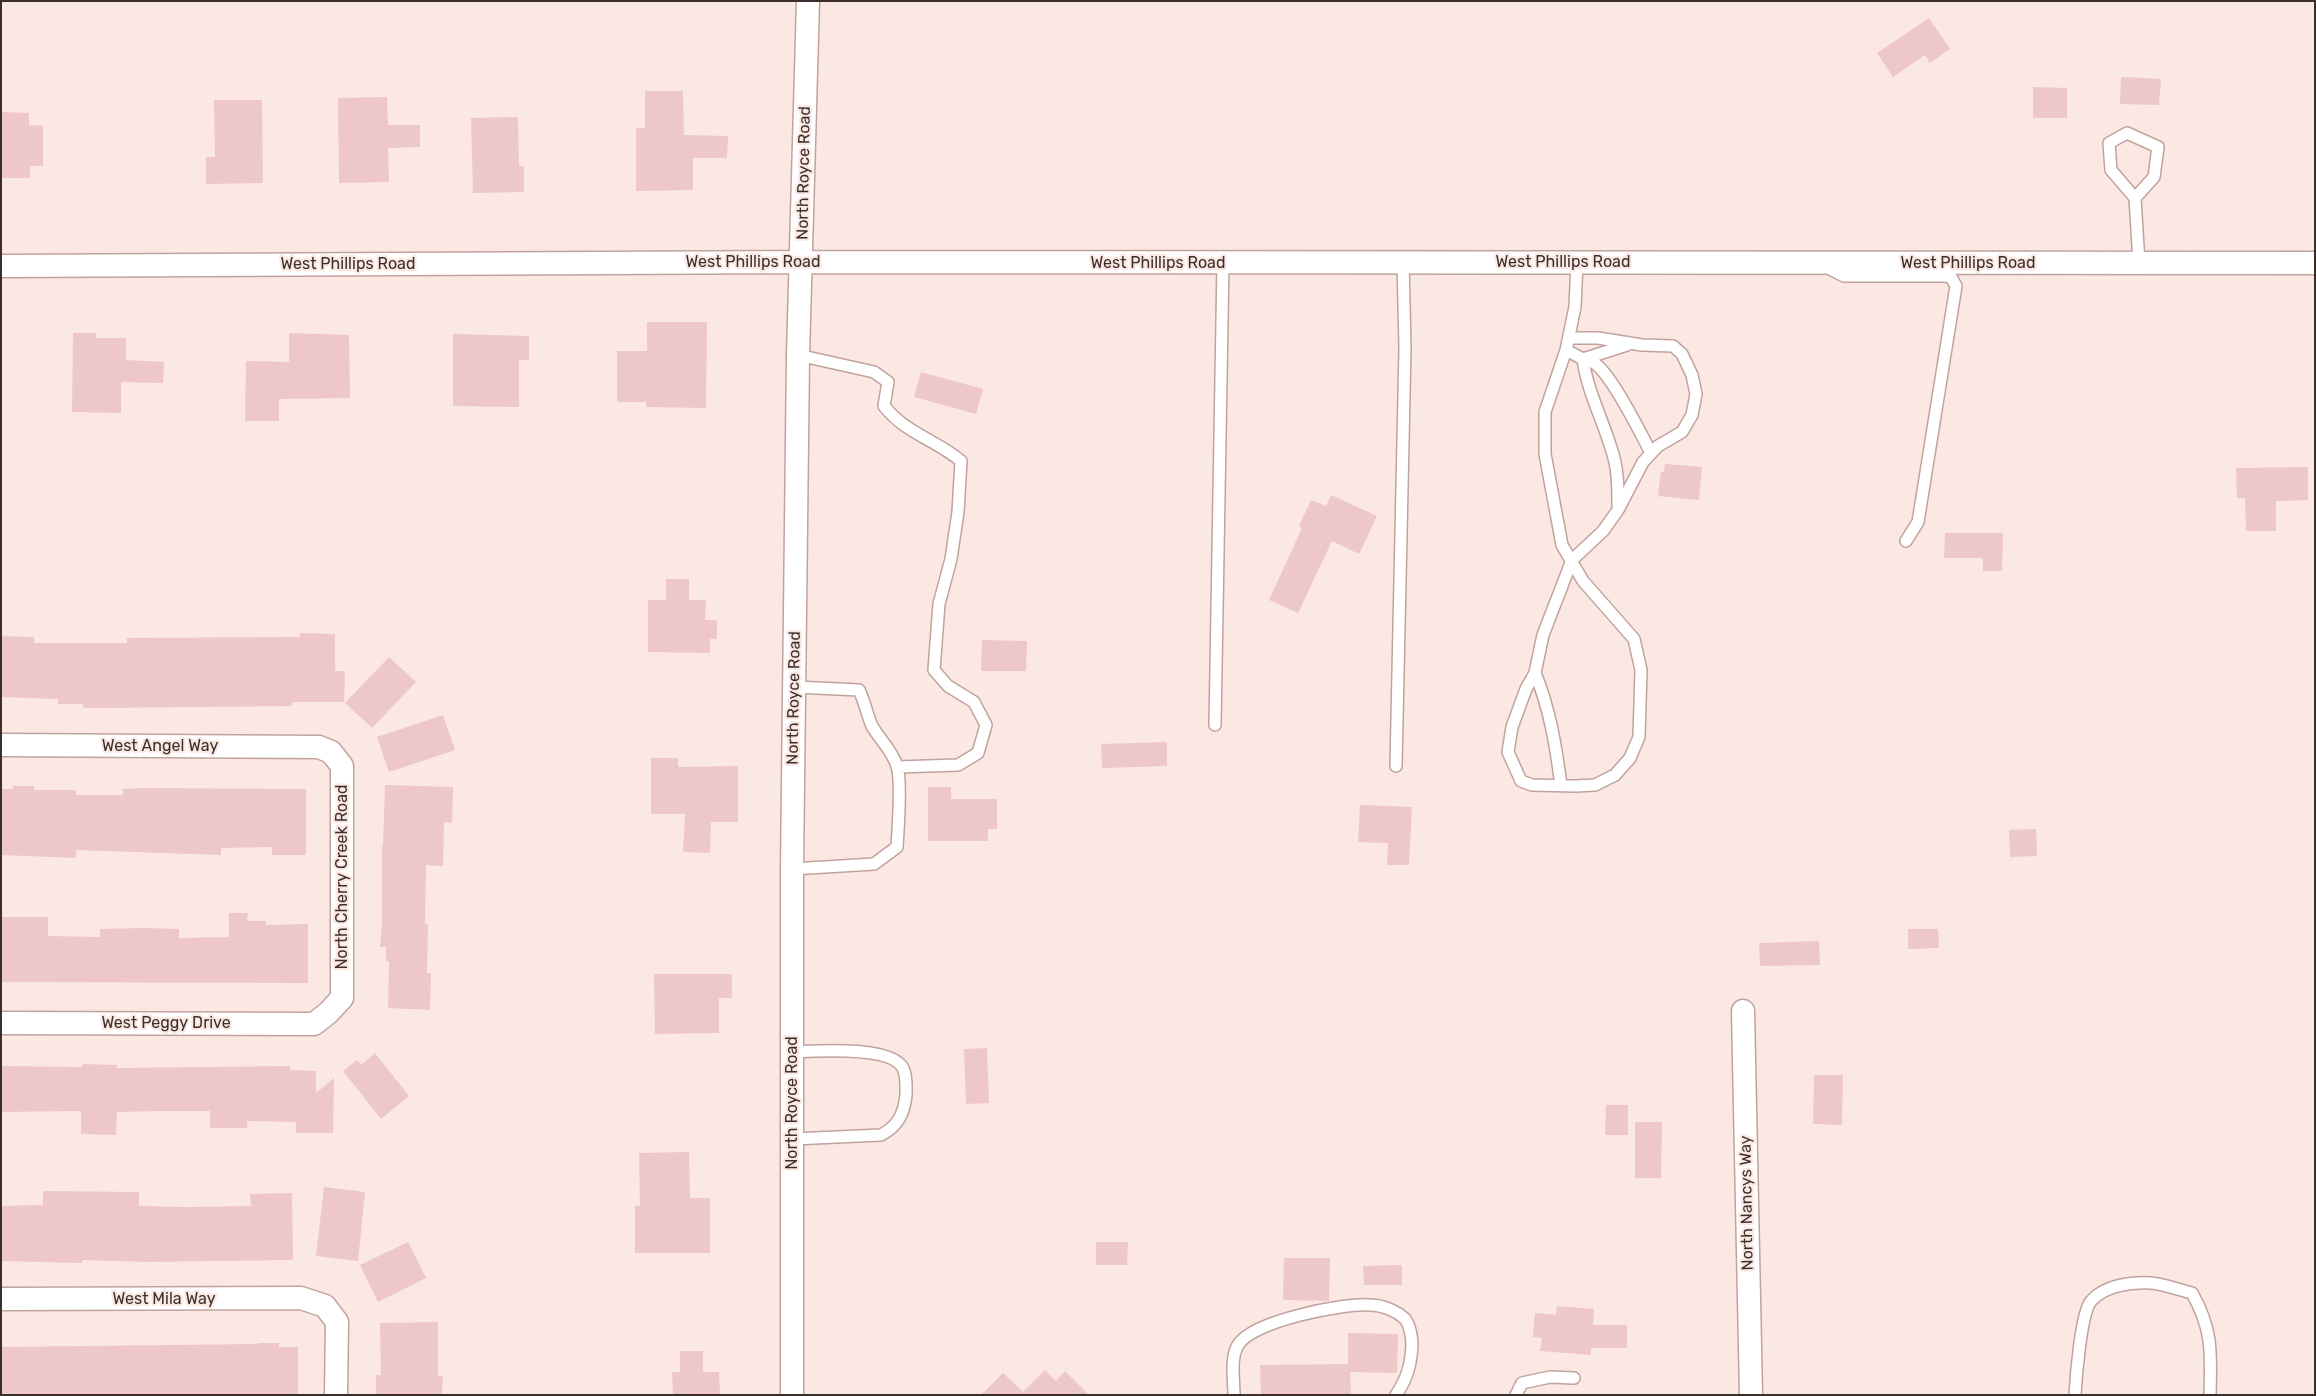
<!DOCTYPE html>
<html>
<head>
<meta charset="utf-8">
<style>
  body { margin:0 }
  #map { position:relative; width:2316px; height:1396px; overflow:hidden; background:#fbe8e3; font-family:Rubik,sans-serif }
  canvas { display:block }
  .frame { position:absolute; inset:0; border:2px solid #3b2f2c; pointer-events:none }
</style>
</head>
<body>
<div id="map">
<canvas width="2316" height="1396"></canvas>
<div class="frame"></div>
</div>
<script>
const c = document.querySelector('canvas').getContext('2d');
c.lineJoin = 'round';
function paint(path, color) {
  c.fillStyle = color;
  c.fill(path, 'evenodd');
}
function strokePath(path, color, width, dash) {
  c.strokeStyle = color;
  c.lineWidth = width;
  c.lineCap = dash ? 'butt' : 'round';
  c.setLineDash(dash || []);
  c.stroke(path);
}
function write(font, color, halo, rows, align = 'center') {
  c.font = font + ' Rubik,sans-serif';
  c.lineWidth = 4.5;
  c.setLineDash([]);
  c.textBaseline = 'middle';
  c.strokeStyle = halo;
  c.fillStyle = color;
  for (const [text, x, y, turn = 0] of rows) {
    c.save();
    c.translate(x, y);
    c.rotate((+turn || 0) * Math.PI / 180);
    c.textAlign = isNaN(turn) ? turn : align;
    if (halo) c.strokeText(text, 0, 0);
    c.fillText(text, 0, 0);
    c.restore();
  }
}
paint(new Path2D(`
  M 1929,18 L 1950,49 L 1930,63 L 1925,55 L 1893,77 L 1877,53 Z
  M 2121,77 L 2161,79 L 2159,105 L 2120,104 Z
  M 2033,87 L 2067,88 L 2067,118 L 2033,118 Z
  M 645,91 L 683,91 L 684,135 L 728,136 L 727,158 L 693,158 L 693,190 L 636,191 L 636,128 L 645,128 Z
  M 387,97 L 388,125 L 420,125 L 420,147 L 388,148 L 389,182 L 339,183 L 338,98 Z
  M 214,100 L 262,100 L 263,183 L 206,184 L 206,157 L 215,157 Z
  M 1,112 L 29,113 L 29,125 L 43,126 L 43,166 L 30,166 L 30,178 L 1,178 Z
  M 518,117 L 519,166 L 524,166 L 524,192 L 473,193 L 471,118 Z
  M 647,322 L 707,322 L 706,408 L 646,407 L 646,402 L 617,402 L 617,351 L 647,351 Z
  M 73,333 L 96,333 L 96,338 L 126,338 L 126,360 L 164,362 L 163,383 L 121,382 L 121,413 L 72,412 Z
  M 289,333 L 349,335 L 350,398 L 279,399 L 279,421 L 245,421 L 246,361 L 289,362 Z
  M 453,334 L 529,336 L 529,360 L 519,360 L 519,407 L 453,406 Z
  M 921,372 L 983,389 L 976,414 L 914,397 Z
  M 1665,464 L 1702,467 L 1699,500 L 1658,496 L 1661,471 L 1664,472 Z
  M 2308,467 L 2308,500 L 2276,501 L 2276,531 L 2246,531 L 2245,498 L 2237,498 L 2236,468 Z
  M 1331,495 L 1377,516 L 1359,554 L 1332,541 L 1298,613 L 1269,600 L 1302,528 L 1299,526 L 1311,500 L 1326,506 Z
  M 1945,533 L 2003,533 L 2002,571 L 1983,571 L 1983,558 L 1944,558 Z
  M 666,579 L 689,579 L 689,600 L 706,600 L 705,620 L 717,620 L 717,639 L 710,639 L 710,653 L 648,652 L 648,600 L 666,600 Z
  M 300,633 L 335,634 L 335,671 L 345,671 L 344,702 L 292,702 L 292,706 L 102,708 L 83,708 L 83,704 L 58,704 L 58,699 L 1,697 L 1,636 L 34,637 L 34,643 L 127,643 L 127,638 L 300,637 Z
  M 982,640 L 1027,641 L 1026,671 L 981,671 Z
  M 389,657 L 416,682 L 372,728 L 345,703 Z
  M 443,715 L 455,750 L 389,772 L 377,737 Z
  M 1167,742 L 1167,766 L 1102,768 L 1101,744 Z
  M 651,758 L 678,758 L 678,767 L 738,766 L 738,822 L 711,822 L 710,853 L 683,852 L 685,814 L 651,814 Z
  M 385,785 L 453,787 L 452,823 L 444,822 L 443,866 L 426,865 L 425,924 L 428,924 L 427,973 L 431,973 L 430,1010 L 388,1008 L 389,961 L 386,961 L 386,947 L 380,947 L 382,923 L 382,846 L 383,846 Z
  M 13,786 L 34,786 L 34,790 L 76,790 L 76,795 L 123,795 L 123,789 L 143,788 L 306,789 L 306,855 L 272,855 L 272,847 L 221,848 L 221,855 L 76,850 L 76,858 L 1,855 L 1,789 L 13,789 Z
  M 928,787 L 951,787 L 951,799 L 997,799 L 997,829 L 988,829 L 988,841 L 928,841 Z
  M 1360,805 L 1412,807 L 1409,865 L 1387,865 L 1388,843 L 1358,842 Z
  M 2036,829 L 2037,856 L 2010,857 L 2009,830 Z
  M 229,913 L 248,913 L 247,921 L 266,921 L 266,925 L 308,924 L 308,983 L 1,982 L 1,917 L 48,917 L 48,936 L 100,937 L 100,929 L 143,928 L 179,929 L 179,938 L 229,937 Z
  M 1908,929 L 1938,929 L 1939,948 L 1908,949 Z
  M 1819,941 L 1820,965 L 1760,966 L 1759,943 Z
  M 654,974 L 732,974 L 732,998 L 719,998 L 719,1033 L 655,1034 Z
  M 987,1048 L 989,1103 L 966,1104 L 964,1049 Z
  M 375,1053 L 409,1096 L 381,1119 L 343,1071 L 357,1060 L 361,1065 Z
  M 82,1064 L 117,1065 L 117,1068 L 290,1066 L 290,1070 L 316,1071 L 316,1093 L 334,1078 L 333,1133 L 296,1133 L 296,1122 L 247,1121 L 247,1128 L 210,1128 L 210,1111 L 162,1111 L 117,1112 L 116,1135 L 81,1134 L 81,1111 L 1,1112 L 1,1066 L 82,1067 Z
  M 1814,1075 L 1843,1075 L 1842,1125 L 1813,1124 Z
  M 1606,1105 L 1628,1105 L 1628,1135 L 1605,1135 Z
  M 1635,1122 L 1662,1122 L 1661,1178 L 1635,1178 Z
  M 689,1152 L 690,1198 L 710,1198 L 710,1253 L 635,1253 L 635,1206 L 640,1206 L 639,1153 Z
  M 324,1187 L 365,1192 L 358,1261 L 316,1256 Z
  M 43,1191 L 139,1192 L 139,1206 L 186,1207 L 251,1206 L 250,1194 L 292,1193 L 293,1260 L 146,1262 L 82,1260 L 82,1263 L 1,1261 L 1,1206 L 43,1205 Z
  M 408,1242 L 426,1278 L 378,1302 L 360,1265 Z
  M 1096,1242 L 1128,1242 L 1127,1265 L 1096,1265 Z
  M 1284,1258 L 1330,1258 L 1329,1301 L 1283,1300 Z
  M 1402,1265 L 1402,1285 L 1364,1285 L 1363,1266 Z
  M 1557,1306 L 1594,1309 L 1593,1325 L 1627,1325 L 1627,1348 L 1591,1348 L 1591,1355 L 1540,1351 L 1542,1338 L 1533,1337 L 1535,1313 L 1556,1315 Z
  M 438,1322 L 438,1376 L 443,1376 L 442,1395 L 376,1395 L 376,1375 L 381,1375 L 380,1323 Z
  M 1348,1333 L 1398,1334 L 1397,1373 L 1350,1372 L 1351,1395 L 1261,1395 L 1260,1365 L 1348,1364 Z
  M 258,1343 L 279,1343 L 279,1347 L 298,1347 L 298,1395 L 1,1395 L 1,1347 L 257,1344 Z
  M 680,1351 L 703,1351 L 703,1372 L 719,1372 L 720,1395 L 673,1395 L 672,1372 L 680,1372 Z
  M 1045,1370 L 1056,1381 L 1065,1371 L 1089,1395 L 981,1395 L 1003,1373 L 1023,1392 Z`), '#eec7c8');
const service = new Path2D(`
  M 2135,198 L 2154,177 L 2158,147 L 2127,133 L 2109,143 L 2111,170 L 2135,198 L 2139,263
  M 1829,266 L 1832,270 L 1844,276 L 1943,276 L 1951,277 L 1956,286 L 1918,522 L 1906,541
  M 1569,338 L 1598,338 L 1642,345 L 1673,346 L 1682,354 L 1692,375 L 1696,394 L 1692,415 L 1682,432 L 1658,446 L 1643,462 L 1618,510 L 1603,531 L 1572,560 L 1543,635 L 1535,673 L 1526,689 L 1512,727 L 1508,752 L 1521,781 L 1532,785 L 1576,786 L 1595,785 L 1615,775 L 1630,758 L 1639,737 L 1641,670 L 1634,639 L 1583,581 L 1562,545 L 1545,454 L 1545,412 L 1566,350 L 1575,307 L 1577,262
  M 1627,345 L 1583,359 C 1586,360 1591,361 1594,363 C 1611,373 1641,434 1651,453
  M 1566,350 L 1583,359 C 1587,390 1602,418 1611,448 C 1618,467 1618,486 1618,506
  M 798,355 L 874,372 L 888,382 L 884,406 C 906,434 935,439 961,461 L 958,512 L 951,559 L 939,604 L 934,670 L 948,686 L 974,702 L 986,725 L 978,753 L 958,765 L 897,767
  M 1535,673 C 1550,709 1556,747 1561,785
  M 1215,725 L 1223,263
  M 1396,766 L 1405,348 L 1403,262
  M 792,869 L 874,864 L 897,847 C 898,829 902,781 897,766 C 892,750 880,740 872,726 C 867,715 865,702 859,690 L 795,687
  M 792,1052 C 815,1051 891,1045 903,1068 C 907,1076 906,1086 906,1095 C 904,1114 898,1126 881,1135 L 793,1139
  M 1234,1395 C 1234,1380 1230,1358 1238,1345 C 1252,1321 1343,1303 1370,1305 C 1382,1305 1397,1311 1405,1319 C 1410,1325 1412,1338 1412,1345 C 1411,1365 1407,1379 1396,1395
  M 1516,1395 L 1522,1383 L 1550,1377 L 1574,1378
  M 2075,1395 C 2076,1377 2081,1313 2091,1301 C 2105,1285 2131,1282 2151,1283 C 2164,1284 2179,1290 2192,1293 C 2213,1330 2211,1353 2210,1395`);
const minor = new Path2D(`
  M 1,266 L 802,262 L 2315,263
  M 1,745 L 319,747 L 331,752 L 342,766 L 342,998 L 328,1013 L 314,1024 L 1,1023
  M 1743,1011 L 1751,1395
  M 1,1299 L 301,1298 L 325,1306 L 337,1322 L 336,1395
  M 792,1395 L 792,869 L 798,355 L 808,1`);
strokePath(service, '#c0a39c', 14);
strokePath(minor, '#c0a39c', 25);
strokePath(service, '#fff', 11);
strokePath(minor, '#fff', 22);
write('16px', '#3b2f2c', '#fbe8e3', [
  ["North Royce Road",804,173,-89],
  ["West Phillips Road",753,262],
  ["West Phillips Road",1563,262],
  ["West Phillips Road",1158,263],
  ["West Phillips Road",1968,263],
  ["West Phillips Road",348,264],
  ["North Royce Road",794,698,-89],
  ["West Angel Way",160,746],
  ["North Cherry Creek Road",342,877,-90],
  ["West Peggy Drive",166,1023],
  ["North Royce Road",792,1103,-90],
  ["North Nancys Way",1747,1203,-91],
  ["West Mila Way",164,1299]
]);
</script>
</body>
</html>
